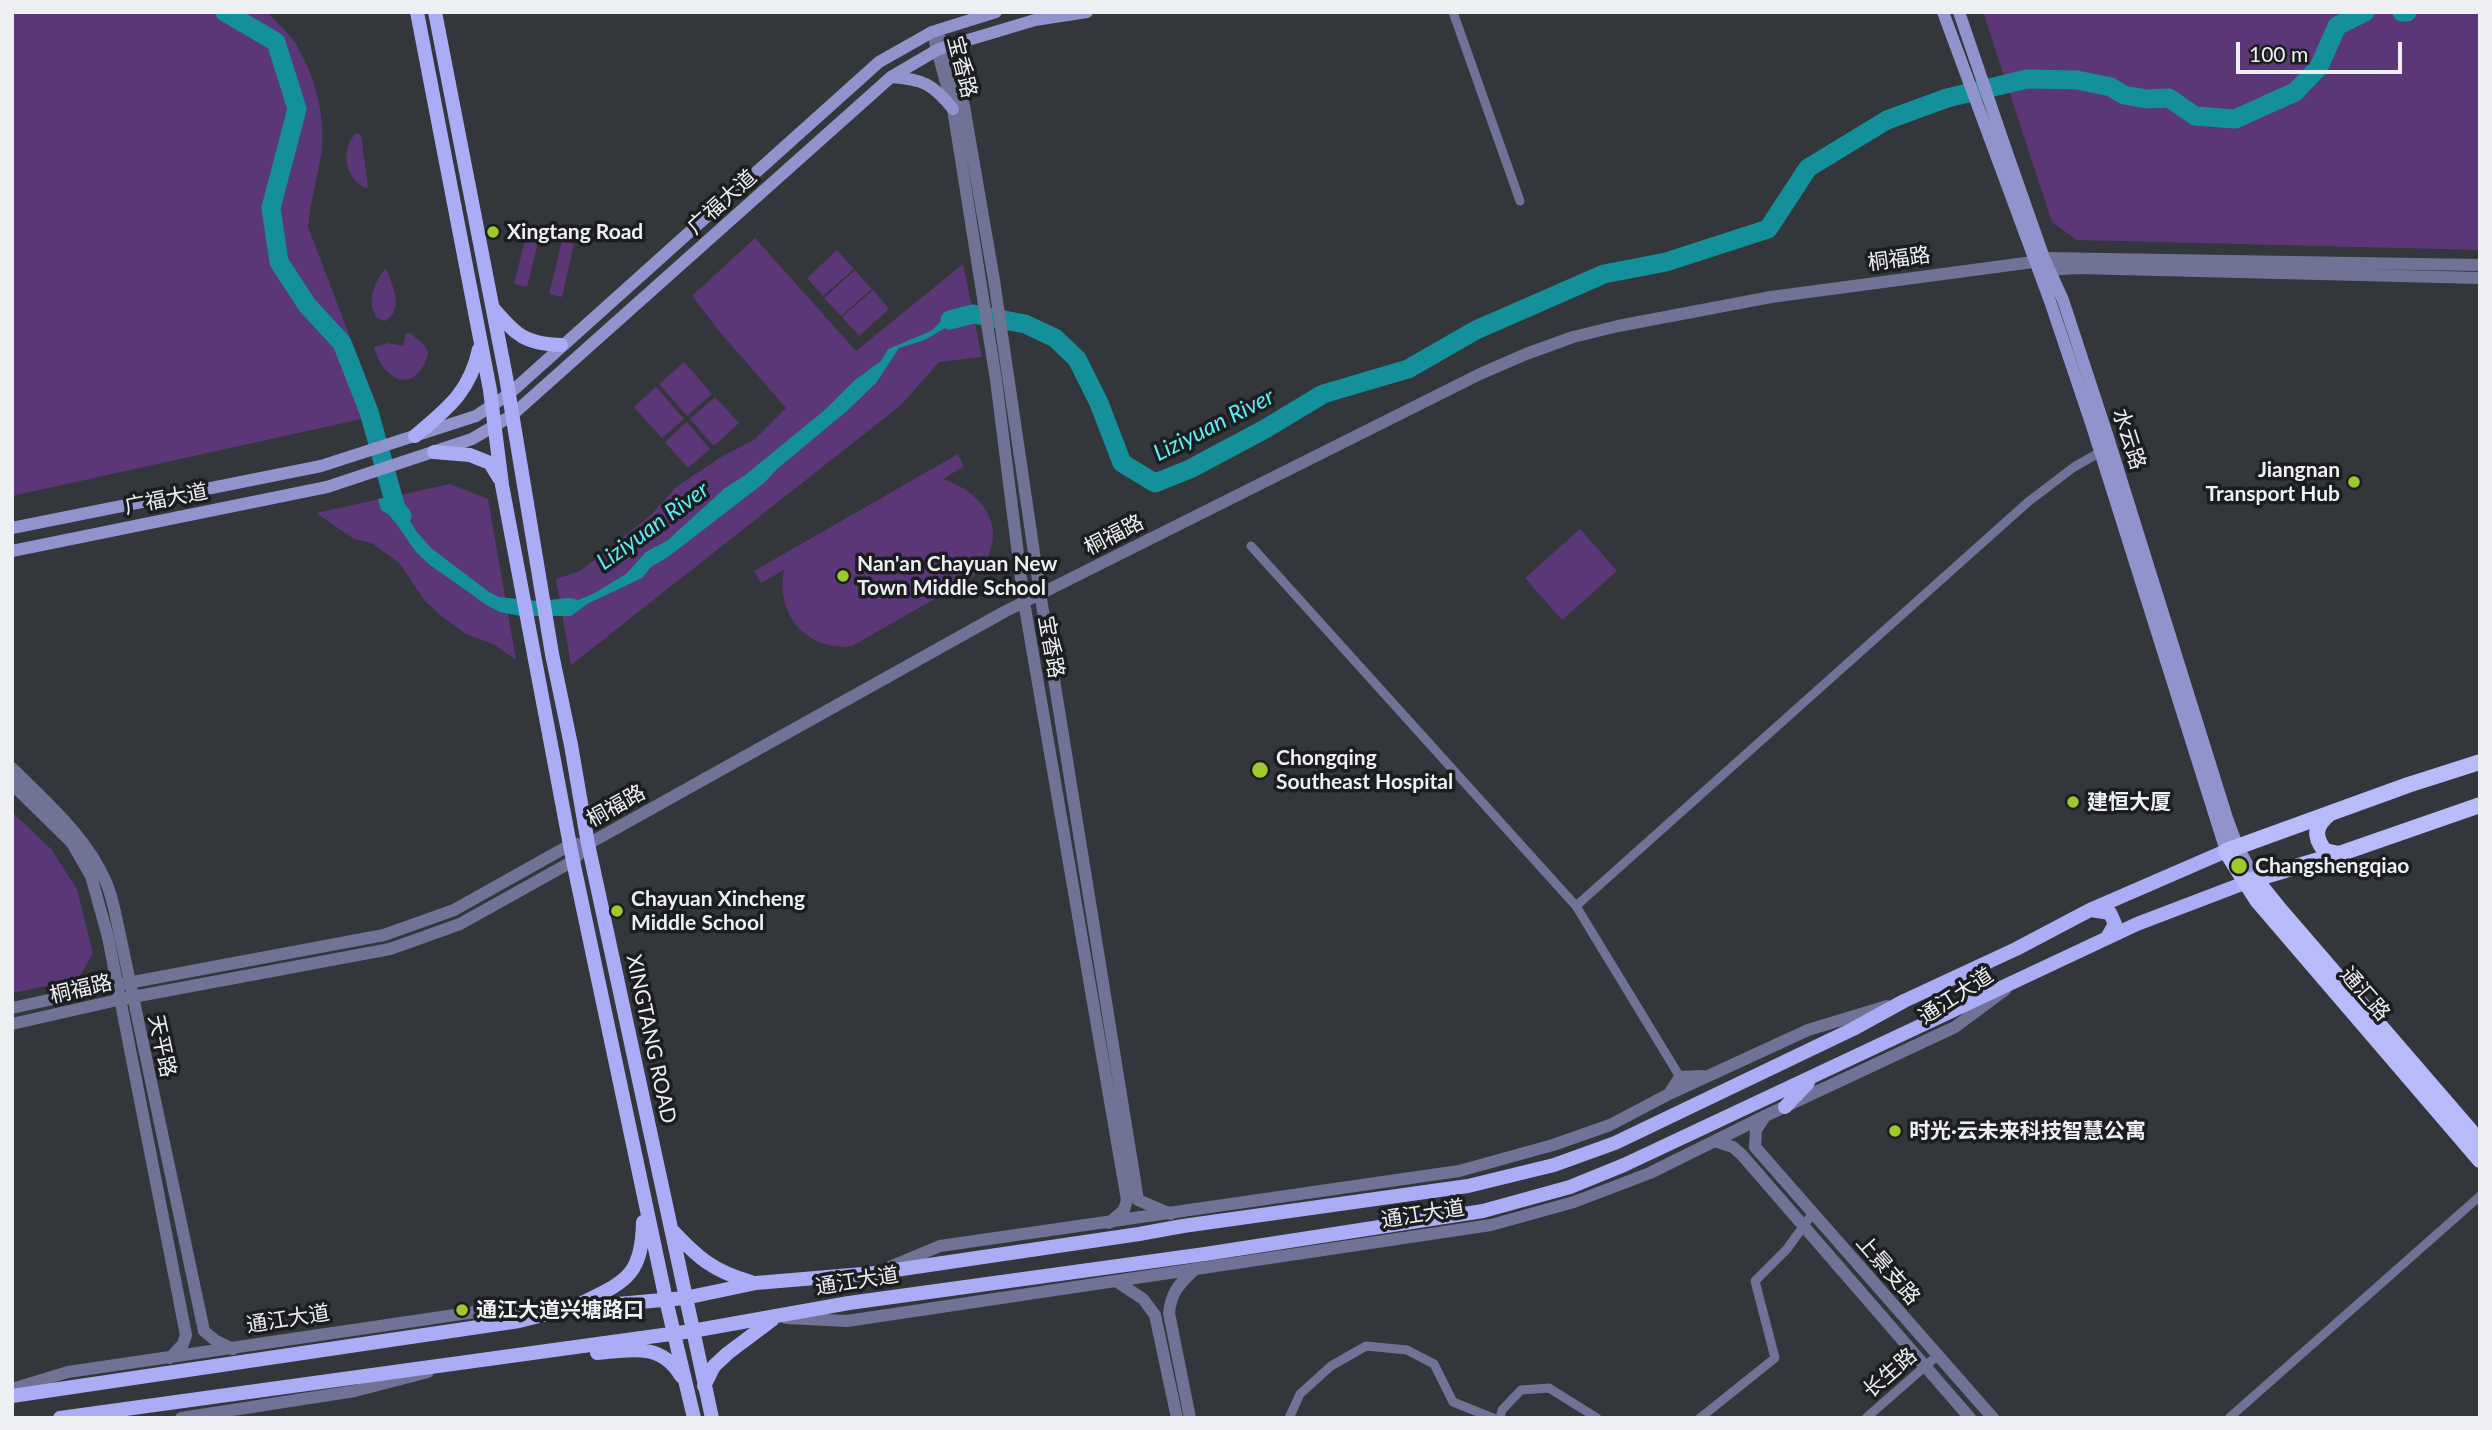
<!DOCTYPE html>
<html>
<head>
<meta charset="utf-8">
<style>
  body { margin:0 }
  #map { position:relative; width:2492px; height:1430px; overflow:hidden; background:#33363a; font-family:Lato,sans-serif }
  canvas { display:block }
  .frame { position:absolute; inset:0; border:14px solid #edeff2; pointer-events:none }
  .scale { position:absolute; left:2236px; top:42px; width:166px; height:32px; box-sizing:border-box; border:4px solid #edeff2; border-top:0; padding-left:9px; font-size:21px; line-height:24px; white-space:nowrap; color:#edeff2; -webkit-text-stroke:5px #1c1d1f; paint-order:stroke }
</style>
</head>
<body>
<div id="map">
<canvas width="2492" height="1430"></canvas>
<div class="frame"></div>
<div class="scale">100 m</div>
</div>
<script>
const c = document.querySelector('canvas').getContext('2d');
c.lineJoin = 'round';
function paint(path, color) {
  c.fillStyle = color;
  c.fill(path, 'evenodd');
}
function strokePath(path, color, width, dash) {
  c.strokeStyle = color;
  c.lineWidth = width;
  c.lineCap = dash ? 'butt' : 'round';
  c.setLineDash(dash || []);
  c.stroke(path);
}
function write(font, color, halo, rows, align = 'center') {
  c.font = font + ' Lato,"Noto Sans SC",sans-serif';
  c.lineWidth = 7;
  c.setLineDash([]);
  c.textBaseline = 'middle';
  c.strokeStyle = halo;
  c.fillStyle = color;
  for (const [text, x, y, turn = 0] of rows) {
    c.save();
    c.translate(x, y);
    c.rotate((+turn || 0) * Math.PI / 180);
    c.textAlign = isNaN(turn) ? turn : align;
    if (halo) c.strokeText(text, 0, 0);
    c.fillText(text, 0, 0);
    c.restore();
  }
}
paint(new Path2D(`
  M 12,12 L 267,12 C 276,22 289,33 296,44 C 314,75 325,112 322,147 C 319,174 310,200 308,227 L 380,415 L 12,496 Z
  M 1983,12 L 2480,12 L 2480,250 L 2077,240 L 2052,222 Z
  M 357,133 L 361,135 L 368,187 L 366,188 C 345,180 339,147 357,133 Z
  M 527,232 L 540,235 L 527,287 L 514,284 Z
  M 755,238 L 856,351 L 963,264 L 982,357 L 939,362 L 901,405 L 571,665 L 556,579 L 580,571 L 650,516 L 676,487 L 721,457 L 754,440 L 786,408 L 719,331 L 692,296 Z
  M 562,241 L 574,244 L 562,297 L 549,294 Z
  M 837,250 L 854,269 L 823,296 L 807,278 Z
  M 386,268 C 392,285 405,310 385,321 L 377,318 C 366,302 374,282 386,268 Z
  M 855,270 L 872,289 L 841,316 L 824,298 Z
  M 873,290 L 889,309 L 859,336 L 842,317 Z
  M 406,333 L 410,333 C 418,340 426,343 428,354 C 416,396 383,382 374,347 L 388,343 L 403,346 Z
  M 684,362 L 712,394 L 687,416 L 659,384 Z
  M 656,387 L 684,419 L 662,438 L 634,407 Z
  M 715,397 L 739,423 L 714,446 L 690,419 Z
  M 687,422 L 710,449 L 688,468 L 665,442 Z
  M 958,454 L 964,466 L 943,479 C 990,495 1012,538 973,577 L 852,646 C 807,652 775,614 784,570 L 761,583 L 754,571 Z
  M 450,484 L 488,499 L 516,660 L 493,644 L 466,634 L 440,615 L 425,601 L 400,564 L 372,543 L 354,539 L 316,513 Z
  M 1580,529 L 1617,571 L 1562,620 L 1525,578 Z
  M 12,812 L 51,849 L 77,889 L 93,954 L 77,980 L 12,993 Z`), '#5b3777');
paint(new Path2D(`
  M 972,309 L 975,322 L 969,320 L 955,322 L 925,340 L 899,348 L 876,383 L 849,409 L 777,469 L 764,483 L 668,557 L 651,567 L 642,578 L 587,604 L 571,616 L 520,616 L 500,612 L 488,606 L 430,565 L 416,552 L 391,516 L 381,510 L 378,499 L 399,494 L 401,506 L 416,531 L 431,548 L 489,592 L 499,597 L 537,601 L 570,598 L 578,600 L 593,594 L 626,574 L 646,552 L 668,540 L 725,488 L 744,476 L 826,409 L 855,380 L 881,361 L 888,349 L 931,331 L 946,317 Z`), '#139099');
strokePath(new Path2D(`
  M 225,12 L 276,42 L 297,109 L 271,208 L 279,262 L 307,305 L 342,343 L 369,412 L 396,508 L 402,516
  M 2402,12 L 2407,12
  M 950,320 L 973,314 L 1025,324 L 1055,338 L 1077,359 L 1099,403 L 1122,463 L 1155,483 L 1190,469 L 1265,429 L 1323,394 L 1408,369 L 1476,330 L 1604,274 L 1666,262 L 1768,229 L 1808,168 L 1887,120 L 1947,98 L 2027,79 L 2077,80 L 2111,87 L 2124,95 L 2147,99 L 2169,98 L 2195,116 L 2235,119 L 2295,92 L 2319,67 L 2337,26 L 2365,12`), '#139099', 19);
strokePath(new Path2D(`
  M 1453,12 L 1520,201
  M 1251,546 L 1576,906 L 1680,1077
  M 1576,906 L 2028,502 L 2074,467 L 2104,450
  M 1289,1418 L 1300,1394 L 1331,1366 L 1366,1346 L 1407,1350 L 1434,1364 L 1453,1402 L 1493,1418
  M 1500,1418 L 1502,1410 L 1521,1390 L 1549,1388 L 1597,1418
  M 1700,1418 L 1775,1358 L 1755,1281 L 1787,1249 L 1813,1213
  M 1866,1418 L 1938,1355
  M 2229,1418 L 2480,1196`), '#707296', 9);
strokePath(new Path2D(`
  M 932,32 L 948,46 L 964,106 L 994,280 L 1038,580 L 1138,1200 L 1171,1214
  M 935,42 L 953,109 L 996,380 L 1024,602 L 1127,1200 L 1124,1210 L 1109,1223
  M 2043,267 L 2049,270 L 2078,268 L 2480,278
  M 12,768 C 47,803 86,836 106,882 C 113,898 116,918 120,935 L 204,1331 L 216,1341 L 233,1349
  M 12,784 L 72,843 L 91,876 L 108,937 L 186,1335 L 183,1344 L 170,1358
  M 12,1008 L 117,985 L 384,935 L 454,910 L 570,845 L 577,844
  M 12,1024 L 122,999 L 390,949 L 460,924 L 573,861 L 588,844 L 1004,612 L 1480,374 L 1526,354 L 1573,337 L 1618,326 L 1771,297 L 2033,262 L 2044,258 L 2480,265
  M 1669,1094 L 1680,1077 L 1703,1076
  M 1764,1118 L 1756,1130 L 1755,1147 L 1993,1418
  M 1714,1141 L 1733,1147 L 1742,1155 L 1970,1418
  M 887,1268 L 940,1246 L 1459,1171 L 1553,1145 L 1610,1125 L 1669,1094 L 1808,1030 L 1887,1006
  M 1116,1281 L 1143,1299 L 1155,1315 L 1177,1418
  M 786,1318 L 847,1321 L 1491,1225 L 1574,1202 L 1650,1173 L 1765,1116 L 1955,1027 L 2005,990
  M 12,1389 L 68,1372 L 509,1307 L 557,1308
  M 181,1418 L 355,1391 L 428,1372
  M 1190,1418 L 1169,1313 C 1171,1293 1179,1284 1193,1271`), '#707296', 12);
strokePath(new Path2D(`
  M 1943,12 L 2051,304 L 2092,426 L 2226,851
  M 1959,12 L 2005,147 L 2044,258 L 2063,300 L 2106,431 L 2227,818 L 2237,845 L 2255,879
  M 891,77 C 923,79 933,84 953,109
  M 12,528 L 321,466 L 476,416 L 509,394 L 879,62 L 932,32 L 996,12
  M 12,551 L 327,487 L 472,439 L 511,416 L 891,77 L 937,50 L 948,46 L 1035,20 L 1087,12`), '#9194cc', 12);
strokePath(new Path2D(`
  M 417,12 L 490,390 L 502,485 L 573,861 L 666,1300 L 694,1418
  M 435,12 L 506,377 L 552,654 L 571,745 L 588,844 L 712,1418
  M 493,308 C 516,335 525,344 561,345
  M 415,436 C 447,409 470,392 479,349
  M 434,452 L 470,455 L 490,463 L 499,478
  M 2091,910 L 2110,913 L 2115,924 L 2107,938
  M 1785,1107 L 1808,1083
  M 671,1229 C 698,1258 713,1271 751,1282
  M 578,1305 C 624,1282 642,1278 643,1222
  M 597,1353 C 631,1350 661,1342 681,1376
  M 704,1386 L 714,1366 L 728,1353 L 772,1320
  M 12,1396 L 519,1321 L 572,1308 L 685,1298 L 756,1283 L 875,1273 L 1139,1234 L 1183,1226 L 1468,1186 L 1554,1165 L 1615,1143 L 1853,1029 L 1904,1001 L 2016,949 L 2090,910 L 2226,851
  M 60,1418 L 692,1331 L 849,1303 L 1205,1254 L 1483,1211 L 1570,1187 L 1624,1165 L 2137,924 L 2255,879`), '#aaadf6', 14);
strokePath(new Path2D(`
  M 2480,762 L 2408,785 L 2226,851 L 2257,900 L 2480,1160
  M 2480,805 L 2339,854 L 2255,879 L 2280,910 L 2480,1142
  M 2329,814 C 2315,826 2313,836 2325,851 L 2339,854`), '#b8bbfa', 16);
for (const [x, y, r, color] of [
  [493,232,7,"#9fca2d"],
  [2354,482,7,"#9fca2d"],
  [843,576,7,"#9fca2d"],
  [1260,770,9,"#9fca2d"],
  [2073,802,7,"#9fca2d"],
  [2239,866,9,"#9fca2d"],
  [617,911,7,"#9fca2d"],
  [1895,1131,7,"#9fca2d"],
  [462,1310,7,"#9fca2d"]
]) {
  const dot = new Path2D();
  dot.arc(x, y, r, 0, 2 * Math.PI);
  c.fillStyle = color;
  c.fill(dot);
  strokePath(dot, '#1c1d1f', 2.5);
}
write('21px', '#edeff2', '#1c1d1f', [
  ["宝香路",962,67,76],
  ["广福大道",722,202,-42],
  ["桐福路",1899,259,-8],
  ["水云路",2129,439,72],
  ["广福大道",166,499,-11],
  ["桐福路",1114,535,-27],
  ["宝香路",1051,647,80],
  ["桐福路",616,806,-29],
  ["桐福路",81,989,-13],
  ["通汇路",2365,994,49],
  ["通江大道",1956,996,-33],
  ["XINGTANG ROAD",651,1039,78],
  ["天平路",162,1046,78],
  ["通江大道",1423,1214,-9],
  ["上景支路",1888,1270,49],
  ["通江大道",857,1281,-9],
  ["通江大道",288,1319,-9],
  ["长生路",1890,1373,-41]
]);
write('bold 21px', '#edeff2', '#1c1d1f', [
  ["Xingtang Road",507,232],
  ["Jiangnan",2340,470,"right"],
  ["Transport Hub",2340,494,"right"],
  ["Nan'an Chayuan New",857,564],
  ["Town Middle School",857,588],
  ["Chongqing",1276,758],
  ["Southeast Hospital",1276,782],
  ["建恒大厦",2087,802],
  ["Changshengqiao",2255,866],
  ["Chayuan Xincheng",631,899],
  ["Middle School",631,923],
  ["时光·云未来科技智慧公寓",1909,1131],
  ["通江大道兴塘路口",476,1310]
], 'left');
write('italic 23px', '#5decf8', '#1c1d1f', [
  ["Liziyuan River",1214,425,-27],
  ["Liziyuan River",653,526,-36]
]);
</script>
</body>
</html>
